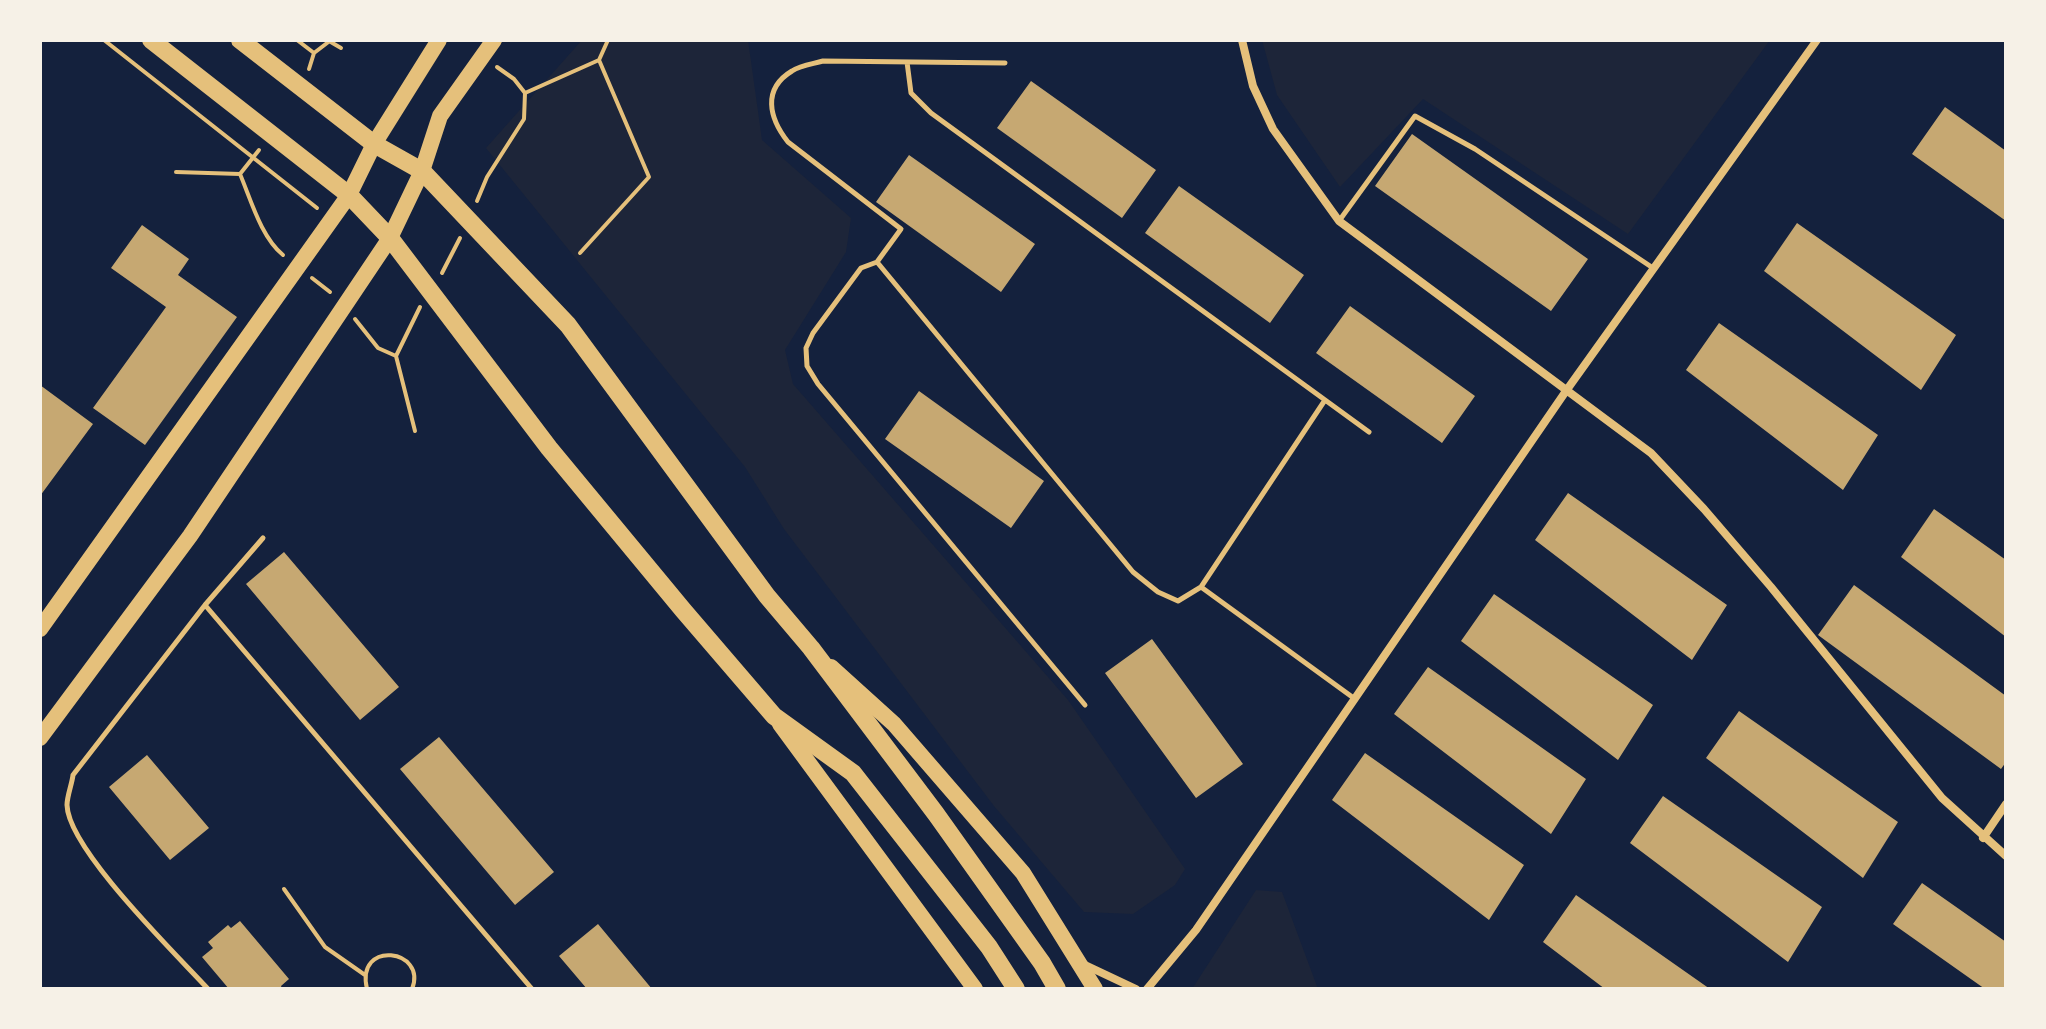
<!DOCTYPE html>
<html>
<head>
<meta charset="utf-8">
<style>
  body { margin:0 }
  #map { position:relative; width:2046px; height:1029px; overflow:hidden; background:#14213d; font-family:Helvetica,sans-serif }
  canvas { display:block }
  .frame { position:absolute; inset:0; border:42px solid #f6f1e7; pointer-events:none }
</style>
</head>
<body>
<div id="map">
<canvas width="2046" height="1029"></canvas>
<div class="frame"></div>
</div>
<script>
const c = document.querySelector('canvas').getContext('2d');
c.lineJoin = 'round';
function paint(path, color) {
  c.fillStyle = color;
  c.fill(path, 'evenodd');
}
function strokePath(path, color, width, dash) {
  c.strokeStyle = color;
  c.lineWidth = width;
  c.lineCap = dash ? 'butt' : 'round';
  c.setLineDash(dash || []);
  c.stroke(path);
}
paint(new Path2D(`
  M 582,40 L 748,40 L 762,140 L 851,218 L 846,252 L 785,350 L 793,384 L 1068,700 L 1185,869 L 1175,885 L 1133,914 L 1084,912 L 994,806 L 784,529 L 745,467 L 486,148 Z
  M 1262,40 L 1770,40 L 1628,234 L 1423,99 L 1340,187 L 1277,95 Z
  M 1256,890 L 1282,892 L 1318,989 L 1192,989 Z`), '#1d2539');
paint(new Path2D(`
  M 1031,81 L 1156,170 L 1122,218 L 997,128 Z
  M 1945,107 L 2006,151 L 2006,221 L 1912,154 Z
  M 1412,134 L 1588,259 L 1551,311 L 1375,186 Z
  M 909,155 L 1035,244 L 1001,292 L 876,202 Z
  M 1179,186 L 1304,275 L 1270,323 L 1145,233 Z
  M 1797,223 L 1956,335 L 1921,390 L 1764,271 Z
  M 142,225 L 189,259 L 178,275 L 237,317 L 145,445 L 93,408 L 166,307 L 111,268 Z
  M 1350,306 L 1475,396 L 1442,443 L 1316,353 Z
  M 1719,323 L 1878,435 L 1843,490 L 1686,370 Z
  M 40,385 L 93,424 L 40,496 Z
  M 919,391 L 1044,481 L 1011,528 L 885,439 Z
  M 1568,493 L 1727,605 L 1692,660 L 1535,540 Z
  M 1934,509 L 2006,560 L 2006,637 L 1901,557 Z
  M 284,552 L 399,687 L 360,720 L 246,584 Z
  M 1854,585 L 2006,696 L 2006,762 L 2001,769 L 1818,635 Z
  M 1494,594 L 1653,705 L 1618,760 L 1461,641 Z
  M 1152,639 L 1243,764 L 1196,798 L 1105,673 Z
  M 1428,667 L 1586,779 L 1551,834 L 1394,714 Z
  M 1739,711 L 1898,822 L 1863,878 L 1706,758 Z
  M 439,737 L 554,872 L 515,905 L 400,769 Z
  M 1365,753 L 1524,865 L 1489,920 L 1332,800 Z
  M 147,755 L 209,828 L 170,860 L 109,787 Z
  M 1663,796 L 1822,907 L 1788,962 L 1630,843 Z
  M 1922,883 L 2006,942 L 2006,989 L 1985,989 L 1893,924 Z
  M 1576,895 L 1710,989 L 1605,989 L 1543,942 Z
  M 240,921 L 289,979 L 281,986 L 282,989 L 229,989 L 202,957 L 213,948 L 208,942 L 228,925 L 231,928 Z
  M 598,924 L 652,989 L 587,989 L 559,956 Z`), '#c6a872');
strokePath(new Path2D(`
  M 104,40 L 317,208
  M 297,40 L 314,53
  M 329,41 L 341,48
  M 309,69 L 314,53 L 331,40
  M 525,93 L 599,60
  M 176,172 L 240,174
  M 240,174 C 251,200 261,237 283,255
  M 240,174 L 259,150
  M 477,201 L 487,177 L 524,119 L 525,93 L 514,79 L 497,67
  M 580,253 L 649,177 L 599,60 L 608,40
  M 442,273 L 460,238
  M 312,278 L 330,292
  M 355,319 L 378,348 L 396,356 L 420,307
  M 396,356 L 415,431
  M 284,889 L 325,947 L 365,975
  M 367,989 C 355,939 428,949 412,989`), '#e5c07b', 4);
strokePath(new Path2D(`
  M 907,62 L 911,93 L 931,113 L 1369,432
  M 1005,63 L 823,61 C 813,64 801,65 792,71 C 762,89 769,118 788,142 L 901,229 L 877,262 L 1133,572 L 1158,592 L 1178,601 L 1201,587 L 1325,400
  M 1339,221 L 1415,116 L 1475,149 L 1653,268
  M 877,262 L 861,268 L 813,333 L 806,348 L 807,366 L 818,384 L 1085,705
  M 1201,587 L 1355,699
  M 205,605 L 532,989
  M 208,989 C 176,954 68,849 67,805 C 67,796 72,784 73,775 L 205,605 L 263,538`), '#e5c07b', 5);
strokePath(new Path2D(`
  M 1242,40 L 1253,86 L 1273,129 L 1339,221 L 1651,453 L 1704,509 L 1771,587 L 1942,798 L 2006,856
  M 1983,838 L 2006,804
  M 1083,964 L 1136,989
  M 1147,989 L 1196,930 L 1566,391 L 1817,40`), '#e5c07b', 8);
strokePath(new Path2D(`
  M 40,629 L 349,195 L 374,144 L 439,40
  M 831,667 L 894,724 L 1023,873 L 1095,989
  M 780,724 L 975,989
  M 40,738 L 190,536 L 390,238 L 422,171 L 440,116 L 494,40`), '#e5c07b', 16);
strokePath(new Path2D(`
  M 151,40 L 349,195 L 390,238 L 549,448 L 683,610 L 774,716 L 853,773 L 989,947 L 1016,989
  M 240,40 L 374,144 L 422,171 L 568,325 L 767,596 L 811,648 L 936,814 L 1042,963 L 1057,989`), '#e5c07b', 18);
</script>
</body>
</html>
